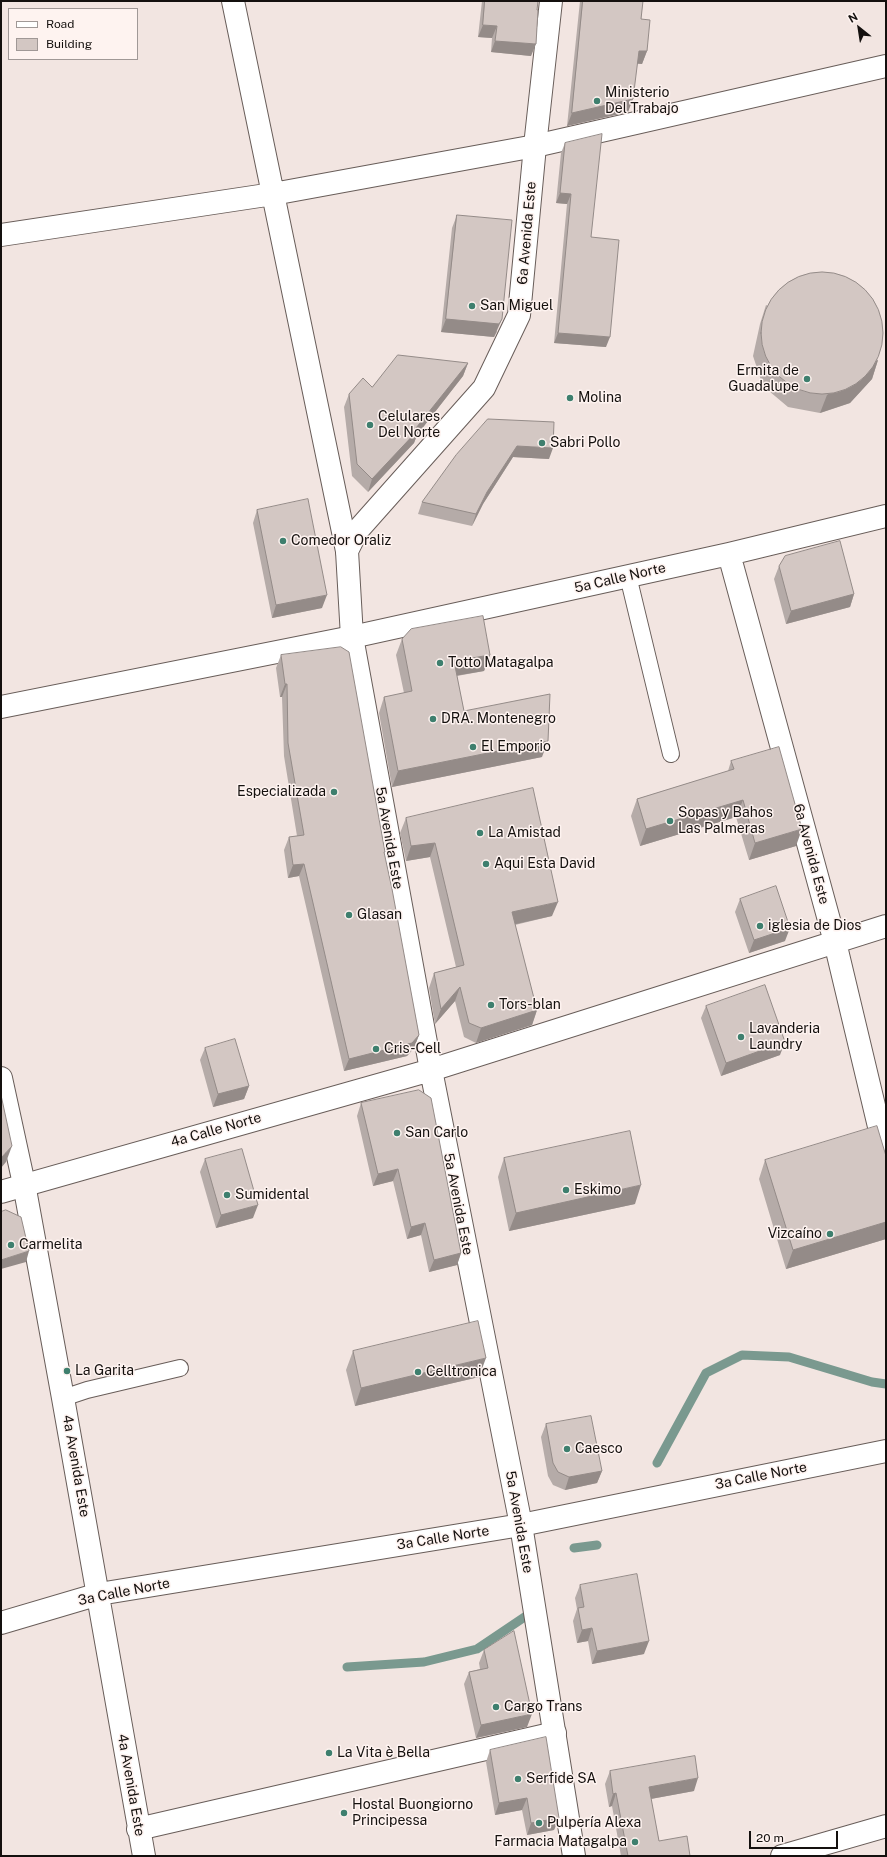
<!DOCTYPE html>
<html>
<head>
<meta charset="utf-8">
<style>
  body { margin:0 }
  #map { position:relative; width:887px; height:1857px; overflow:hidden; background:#f2e5e1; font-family:"Public Sans",sans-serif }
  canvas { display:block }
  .frame { position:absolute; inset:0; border:2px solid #14100e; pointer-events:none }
  .legend { position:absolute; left:8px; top:8px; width:130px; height:52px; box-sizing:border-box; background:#fef3f0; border:1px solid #a09896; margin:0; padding:5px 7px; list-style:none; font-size:12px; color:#14100e }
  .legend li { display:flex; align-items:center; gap:8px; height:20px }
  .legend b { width:20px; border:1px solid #a09896 }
  .north { position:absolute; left:839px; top:8px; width:40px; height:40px; -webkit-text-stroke:3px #fef3f0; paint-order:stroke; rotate:330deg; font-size:11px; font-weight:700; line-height:16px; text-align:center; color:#14100e }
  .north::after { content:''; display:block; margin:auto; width:14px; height:18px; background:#14100e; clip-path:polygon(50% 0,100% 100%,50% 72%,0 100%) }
  .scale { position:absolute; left:749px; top:1831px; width:89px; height:18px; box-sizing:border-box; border:2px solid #14100e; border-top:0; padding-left:5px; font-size:12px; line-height:14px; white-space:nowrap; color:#14100e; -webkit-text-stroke:3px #fef3f0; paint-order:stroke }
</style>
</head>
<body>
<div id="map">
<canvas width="887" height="1857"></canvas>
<div class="frame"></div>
<ul class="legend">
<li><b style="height:5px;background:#fff"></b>Road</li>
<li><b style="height:11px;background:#d3c7c3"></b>Building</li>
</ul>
<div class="north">N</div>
<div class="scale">20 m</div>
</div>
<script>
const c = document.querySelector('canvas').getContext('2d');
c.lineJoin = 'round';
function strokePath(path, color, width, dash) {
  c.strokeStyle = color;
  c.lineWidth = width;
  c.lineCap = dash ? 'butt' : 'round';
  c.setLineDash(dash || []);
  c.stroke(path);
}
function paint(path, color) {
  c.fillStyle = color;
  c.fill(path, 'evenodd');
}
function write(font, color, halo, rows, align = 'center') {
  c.font = font + ' "Public Sans",sans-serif';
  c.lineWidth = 3;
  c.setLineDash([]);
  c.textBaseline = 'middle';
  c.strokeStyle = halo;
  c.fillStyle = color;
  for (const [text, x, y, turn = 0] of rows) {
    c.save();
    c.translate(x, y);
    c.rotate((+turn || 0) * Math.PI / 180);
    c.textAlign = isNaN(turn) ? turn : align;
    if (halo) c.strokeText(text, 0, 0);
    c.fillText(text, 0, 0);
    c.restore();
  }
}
strokePath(new Path2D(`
  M 657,1463 L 706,1373 L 742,1355 L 789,1357 L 872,1382 L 886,1384
  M 574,1548 L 597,1545
  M 347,1667 L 424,1662 L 477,1649 L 529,1614`), '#7a998f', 9);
const lane = new Path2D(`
  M 628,576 L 671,754
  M 63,1398 L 87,1390 L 180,1368`);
const street = new Path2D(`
  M 233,1 L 347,551
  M 1,235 L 273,194 L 535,146 L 886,66
  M 729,554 L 835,942 L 886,1156
  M 1,707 L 352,637 L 729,554 L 886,516
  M 431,1070 L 886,926
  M 1,1078 L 24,1184 L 63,1398 L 144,1856
  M 1,1623 L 99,1594 L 521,1525 L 886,1451
  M 138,1829 L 555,1733
  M 782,1856 L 886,1826`);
const secondary = new Path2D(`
  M 551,1 L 535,146 L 519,315 L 484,388 L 357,531 L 347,551 L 352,637 L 431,1070 L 521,1525 L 574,1856
  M 1,1192 L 431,1070`);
strokePath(lane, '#685d59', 18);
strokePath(street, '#685d59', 24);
strokePath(secondary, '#685d59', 24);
strokePath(lane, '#fff', 16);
strokePath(street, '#fff', 22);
strokePath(secondary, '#fff', 22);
paint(new Path2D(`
  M 482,1 L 538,1 L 531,56 L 491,52 L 492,38 L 478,37 Z
  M 580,1 L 643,1 L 641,19 L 647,51 L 642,64 L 637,64 L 628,112 L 567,126 Z
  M 565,143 L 591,237 L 606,347 L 554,343 L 567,204 L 556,203 L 561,153 Z
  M 457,215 L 497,332 L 494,337 L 441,332 L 452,228 Z
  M 766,305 L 878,360 L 872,379 L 850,403 L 820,413 L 788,407 L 763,386 L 753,356 L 760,324 Z
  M 468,363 L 463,376 L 417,435 L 414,443 L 368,492 L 352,476 L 344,407 L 349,394 L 372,387 Z
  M 488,419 L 549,459 L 513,457 L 483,504 L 472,526 L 418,514 L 422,502 Z
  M 257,510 L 322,608 L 272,618 L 253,523 Z
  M 779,566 L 854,594 L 850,607 L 786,624 L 774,579 Z
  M 402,639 L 490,655 L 484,671 L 457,676 L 464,711 L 542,757 L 392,787 L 379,713 L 384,697 L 404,693 L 396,655 Z
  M 281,655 L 384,855 L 419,1035 L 414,1048 L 407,1056 L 344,1071 L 299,876 L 288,878 L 284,850 L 289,837 L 297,836 L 284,756 L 282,697 L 280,697 L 276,668 Z
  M 731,761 L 796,846 L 749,860 L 736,817 L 640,846 L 631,816 L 637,799 L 728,771 Z
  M 406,818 L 552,916 L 515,925 L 537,1010 L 532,1025 L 476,1043 L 464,1037 L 455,1001 L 435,1024 L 429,988 L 434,973 L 456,967 L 430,857 L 406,861 L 400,833 Z
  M 740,899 L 785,941 L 749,953 L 735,912 Z
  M 706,1006 L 780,1055 L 721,1076 L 701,1018 Z
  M 205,1048 L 249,1086 L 244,1099 L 213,1107 L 200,1060 Z
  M 361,1103 L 461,1253 L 457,1265 L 429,1272 L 421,1235 L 407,1239 L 393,1181 L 373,1186 L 357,1116 Z
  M 886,1156 L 886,1239 L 786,1269 L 759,1179 L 765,1160 Z
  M 504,1158 L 635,1204 L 509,1231 L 498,1177 Z
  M 205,1159 L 253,1218 L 216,1228 L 200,1172 Z
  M 353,1351 L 479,1377 L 355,1406 L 346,1370 Z
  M 546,1424 L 602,1471 L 597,1483 L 565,1490 L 553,1485 L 548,1476 L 541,1437 Z
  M 580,1585 L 644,1654 L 592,1664 L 588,1641 L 577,1643 L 573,1621 L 577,1609 L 575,1598 Z
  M 484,1650 L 527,1727 L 476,1738 L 464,1684 L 469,1672 L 480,1669 L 479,1663 Z
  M 490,1750 L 559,1818 L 554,1830 L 527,1835 L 522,1810 L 495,1815 L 486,1762 Z
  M 610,1771 L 694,1791 L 651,1799 L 659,1841 L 690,1856 L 621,1856 L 612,1806 L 609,1807 L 605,1784 Z`), '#b5aba8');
paint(new Path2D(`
  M 483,25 L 497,26 L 492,38 L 478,37 Z
  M 495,41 L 536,44 L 531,56 L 491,52 Z
  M 639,51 L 647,51 L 642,64 L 635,63 Z
  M 633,99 L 628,112 L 567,126 L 572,113 Z
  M 560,193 L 571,194 L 567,204 L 556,203 Z
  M 446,319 L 502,319 L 494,337 L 441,332 Z
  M 558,333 L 610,337 L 606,347 L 554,343 Z
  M 878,360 L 872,379 L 850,403 L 820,413 L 827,395 Z
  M 468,363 L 463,376 L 417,435 L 414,443 L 368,492 L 372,479 L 416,428 Z
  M 517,446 L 553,448 L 549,459 L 513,457 L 483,504 L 472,526 L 476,514 L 487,492 Z
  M 854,594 L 850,607 L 786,624 L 791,611 Z
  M 327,595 L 322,608 L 272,618 L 276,605 Z
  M 490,655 L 484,671 L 448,677 L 454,661 Z
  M 285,684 L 287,684 L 282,697 L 280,697 Z
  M 548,741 L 542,757 L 392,787 L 398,771 Z
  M 743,800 L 736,817 L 640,846 L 646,829 Z
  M 802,829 L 796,846 L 749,860 L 755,843 Z
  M 435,843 L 430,857 L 406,861 L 411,846 Z
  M 304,864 L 299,876 L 288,878 L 293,865 Z
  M 558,902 L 552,916 L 507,926 L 512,912 Z
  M 790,928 L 785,941 L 749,953 L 754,940 Z
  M 460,987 L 455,1001 L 435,1024 L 441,1009 Z
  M 537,1010 L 532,1025 L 476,1043 L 481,1028 Z
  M 419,1035 L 414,1048 L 407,1056 L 344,1071 L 349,1059 Z
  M 785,1042 L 780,1055 L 721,1076 L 726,1063 Z
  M 249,1086 L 244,1099 L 213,1107 L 218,1094 Z
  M 12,1146 L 6,1162 L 1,1168 L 1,1158 Z
  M 398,1169 L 393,1181 L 373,1186 L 378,1174 Z
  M 641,1185 L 635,1204 L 509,1231 L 516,1213 Z
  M 258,1205 L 253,1218 L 216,1228 L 221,1215 Z
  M 886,1222 L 886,1239 L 786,1269 L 793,1250 Z
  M 425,1223 L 421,1235 L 407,1239 L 411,1227 Z
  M 29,1251 L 26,1262 L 1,1269 L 1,1260 Z
  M 461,1253 L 457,1265 L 429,1272 L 434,1260 Z
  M 486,1358 L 479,1377 L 355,1406 L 361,1388 Z
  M 602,1471 L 597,1483 L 565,1490 L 569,1477 Z
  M 592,1628 L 588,1641 L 577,1643 L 582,1630 Z
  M 649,1641 L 644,1654 L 592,1664 L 597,1651 Z
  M 532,1714 L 527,1727 L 476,1738 L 481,1725 Z
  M 698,1778 L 694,1791 L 645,1800 L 649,1787 Z
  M 616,1793 L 612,1806 L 609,1807 L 613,1794 Z
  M 527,1798 L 522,1810 L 495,1815 L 499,1803 Z
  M 559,1818 L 554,1830 L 527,1835 L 531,1823 Z`), '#948b88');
const building = new Path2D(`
  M 485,1 L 538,1 L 537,10 L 538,10 L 536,44 L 495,41 L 497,26 L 483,25 Z
  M 583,1 L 643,1 L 641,19 L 650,20 L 647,51 L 639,51 L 633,99 L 572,113 Z
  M 602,134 L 591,237 L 619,240 L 610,337 L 558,333 L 571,194 L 560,193 L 565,143 Z
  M 457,215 L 512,220 L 502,319 L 499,324 L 446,319 Z
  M761 333a61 61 0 1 1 122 0a61 61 0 1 1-122 0Z
  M 398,355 L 468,363 L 416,428 L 418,430 L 372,479 L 357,464 L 349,394 L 363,378 L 372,387 Z
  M 488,419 L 554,422 L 553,448 L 517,446 L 487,492 L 476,514 L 422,502 L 456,455 Z
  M 308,499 L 327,595 L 276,605 L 257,510 Z
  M 840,541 L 854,594 L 791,611 L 779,566 L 785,556 Z
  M 483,616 L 490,655 L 454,661 L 464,711 L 550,694 L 548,741 L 398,771 L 384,697 L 412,691 L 402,639 L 411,629 Z
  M 341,647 L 349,652 L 385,852 L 384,852 L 392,889 L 419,1035 L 412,1043 L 349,1059 L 304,864 L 293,865 L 289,837 L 304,835 L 288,743 L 287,684 L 285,684 L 281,655 Z
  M 779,747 L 802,829 L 755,843 L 743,800 L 646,829 L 637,799 L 734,769 L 731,761 Z
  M 533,788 L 558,902 L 512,912 L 537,1010 L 481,1028 L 469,1023 L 460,987 L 441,1009 L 434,973 L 464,965 L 435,843 L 411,846 L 406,818 Z
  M 776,886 L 790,928 L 754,940 L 740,899 Z
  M 765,985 L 785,1042 L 726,1063 L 706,1006 Z
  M 235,1039 L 249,1086 L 218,1094 L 205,1048 Z
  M 419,1090 L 431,1098 L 461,1253 L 434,1260 L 425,1223 L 411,1227 L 398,1169 L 378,1174 L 361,1103 Z
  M 1,1095 L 12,1146 L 1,1158 Z
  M 877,1126 L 886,1156 L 886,1222 L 793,1250 L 765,1160 Z
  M 630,1131 L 641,1185 L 516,1213 L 504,1158 Z
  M 242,1149 L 258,1205 L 221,1215 L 205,1159 Z
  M 6,1210 L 21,1217 L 29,1251 L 1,1260 L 1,1212 Z
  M 478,1321 L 486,1358 L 361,1388 L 353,1351 Z
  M 591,1416 L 602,1471 L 569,1477 L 558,1472 L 553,1463 L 546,1424 Z
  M 637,1574 L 649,1641 L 597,1651 L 592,1628 L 582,1630 L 578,1608 L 584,1607 L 580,1585 Z
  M 514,1631 L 532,1714 L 481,1725 L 469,1672 L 488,1668 L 484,1650 Z
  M 546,1737 L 559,1818 L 531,1823 L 527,1798 L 499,1803 L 490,1750 Z
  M 695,1756 L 698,1778 L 649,1787 L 659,1841 L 687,1836 L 690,1856 L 628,1856 L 616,1793 L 613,1794 L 610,1771 Z`);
paint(building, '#d3c7c3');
strokePath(building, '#948b88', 1);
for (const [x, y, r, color] of [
  [597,101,4,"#3e7f6e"],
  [472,306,4,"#3e7f6e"],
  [807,379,4,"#3e7f6e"],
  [570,398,4,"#3e7f6e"],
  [370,425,4,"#3e7f6e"],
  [542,443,4,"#3e7f6e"],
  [283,541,4,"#3e7f6e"],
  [440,663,4,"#3e7f6e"],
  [433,719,4,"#3e7f6e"],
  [473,747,4,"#3e7f6e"],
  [334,792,4,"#3e7f6e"],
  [670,821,4,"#3e7f6e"],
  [480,833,4,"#3e7f6e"],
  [486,864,4,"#3e7f6e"],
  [349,915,4,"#3e7f6e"],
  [760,926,4,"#3e7f6e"],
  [491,1005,4,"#3e7f6e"],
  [741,1037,4,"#3e7f6e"],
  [376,1049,4,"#3e7f6e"],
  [397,1133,4,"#3e7f6e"],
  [566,1190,4,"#3e7f6e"],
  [227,1195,4,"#3e7f6e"],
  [830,1234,4,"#3e7f6e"],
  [11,1245,4,"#3e7f6e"],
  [67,1371,4,"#3e7f6e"],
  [418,1372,4,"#3e7f6e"],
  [567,1449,4,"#3e7f6e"],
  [496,1707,4,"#3e7f6e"],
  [329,1753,4,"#3e7f6e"],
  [518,1779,4,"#3e7f6e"],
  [344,1813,4,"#3e7f6e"],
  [539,1823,4,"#3e7f6e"],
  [635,1842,4,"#3e7f6e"]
]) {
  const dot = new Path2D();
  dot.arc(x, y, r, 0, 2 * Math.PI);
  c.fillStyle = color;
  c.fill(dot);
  strokePath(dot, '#fef3f0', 1.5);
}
write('14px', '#14100e', '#fef3f0', [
  ["Ministerio",605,93],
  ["Del Trabajo",605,109],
  ["San Miguel",480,306],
  ["Ermita de",799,371,"right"],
  ["Guadalupe",799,387,"right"],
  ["Molina",578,398],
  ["Celulares",378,417],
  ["Del Norte",378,433],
  ["Sabri Pollo",550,443],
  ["Comedor Oraliz",291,541],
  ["Totto Matagalpa",448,663],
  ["DRA. Montenegro",441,719],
  ["El Emporio",481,747],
  ["Especializada",326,792,"right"],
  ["Sopas y Bahos",678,813],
  ["Las Palmeras",678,829],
  ["La Amistad",488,833],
  ["Aqui Esta David",494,864],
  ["Glasan",357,915],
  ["iglesia de Dios",768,926],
  ["Tors-blan",499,1005],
  ["Lavanderia",749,1029],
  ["Laundry",749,1045],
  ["Cris-Cell",384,1049],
  ["San Carlo",405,1133],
  ["Eskimo",574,1190],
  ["Sumidental",235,1195],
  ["Vizcaíno",822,1234,"right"],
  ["Carmelita",19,1245],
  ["La Garita",75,1371],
  ["Celltronica",426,1372],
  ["Caesco",575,1449],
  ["Cargo Trans",504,1707],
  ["La Vita è Bella",337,1753],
  ["Serfide SA",526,1779],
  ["Hostal Buongiorno",352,1805],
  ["Principessa",352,1821],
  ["Pulpería Alexa",547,1823],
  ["Farmacia Matagalpa",627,1842,"right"]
], 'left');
write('14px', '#14100e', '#fef3f0', [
  ["6a Avenida Este",527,233,-85],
  ["5a Calle Norte",620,578,-13],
  ["5a Avenida Este",389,838,80],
  ["6a Avenida Este",811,854,75],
  ["4a Calle Norte",216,1130,-16],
  ["5a Avenida Este",458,1204,79],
  ["4a Avenida Este",76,1466,80],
  ["3a Calle Norte",761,1476,-11],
  ["5a Avenida Este",519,1522,80],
  ["3a Calle Norte",443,1538,-9],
  ["3a Calle Norte",124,1592,-11],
  ["4a Avenida Este",131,1785,80]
]);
</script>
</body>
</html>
